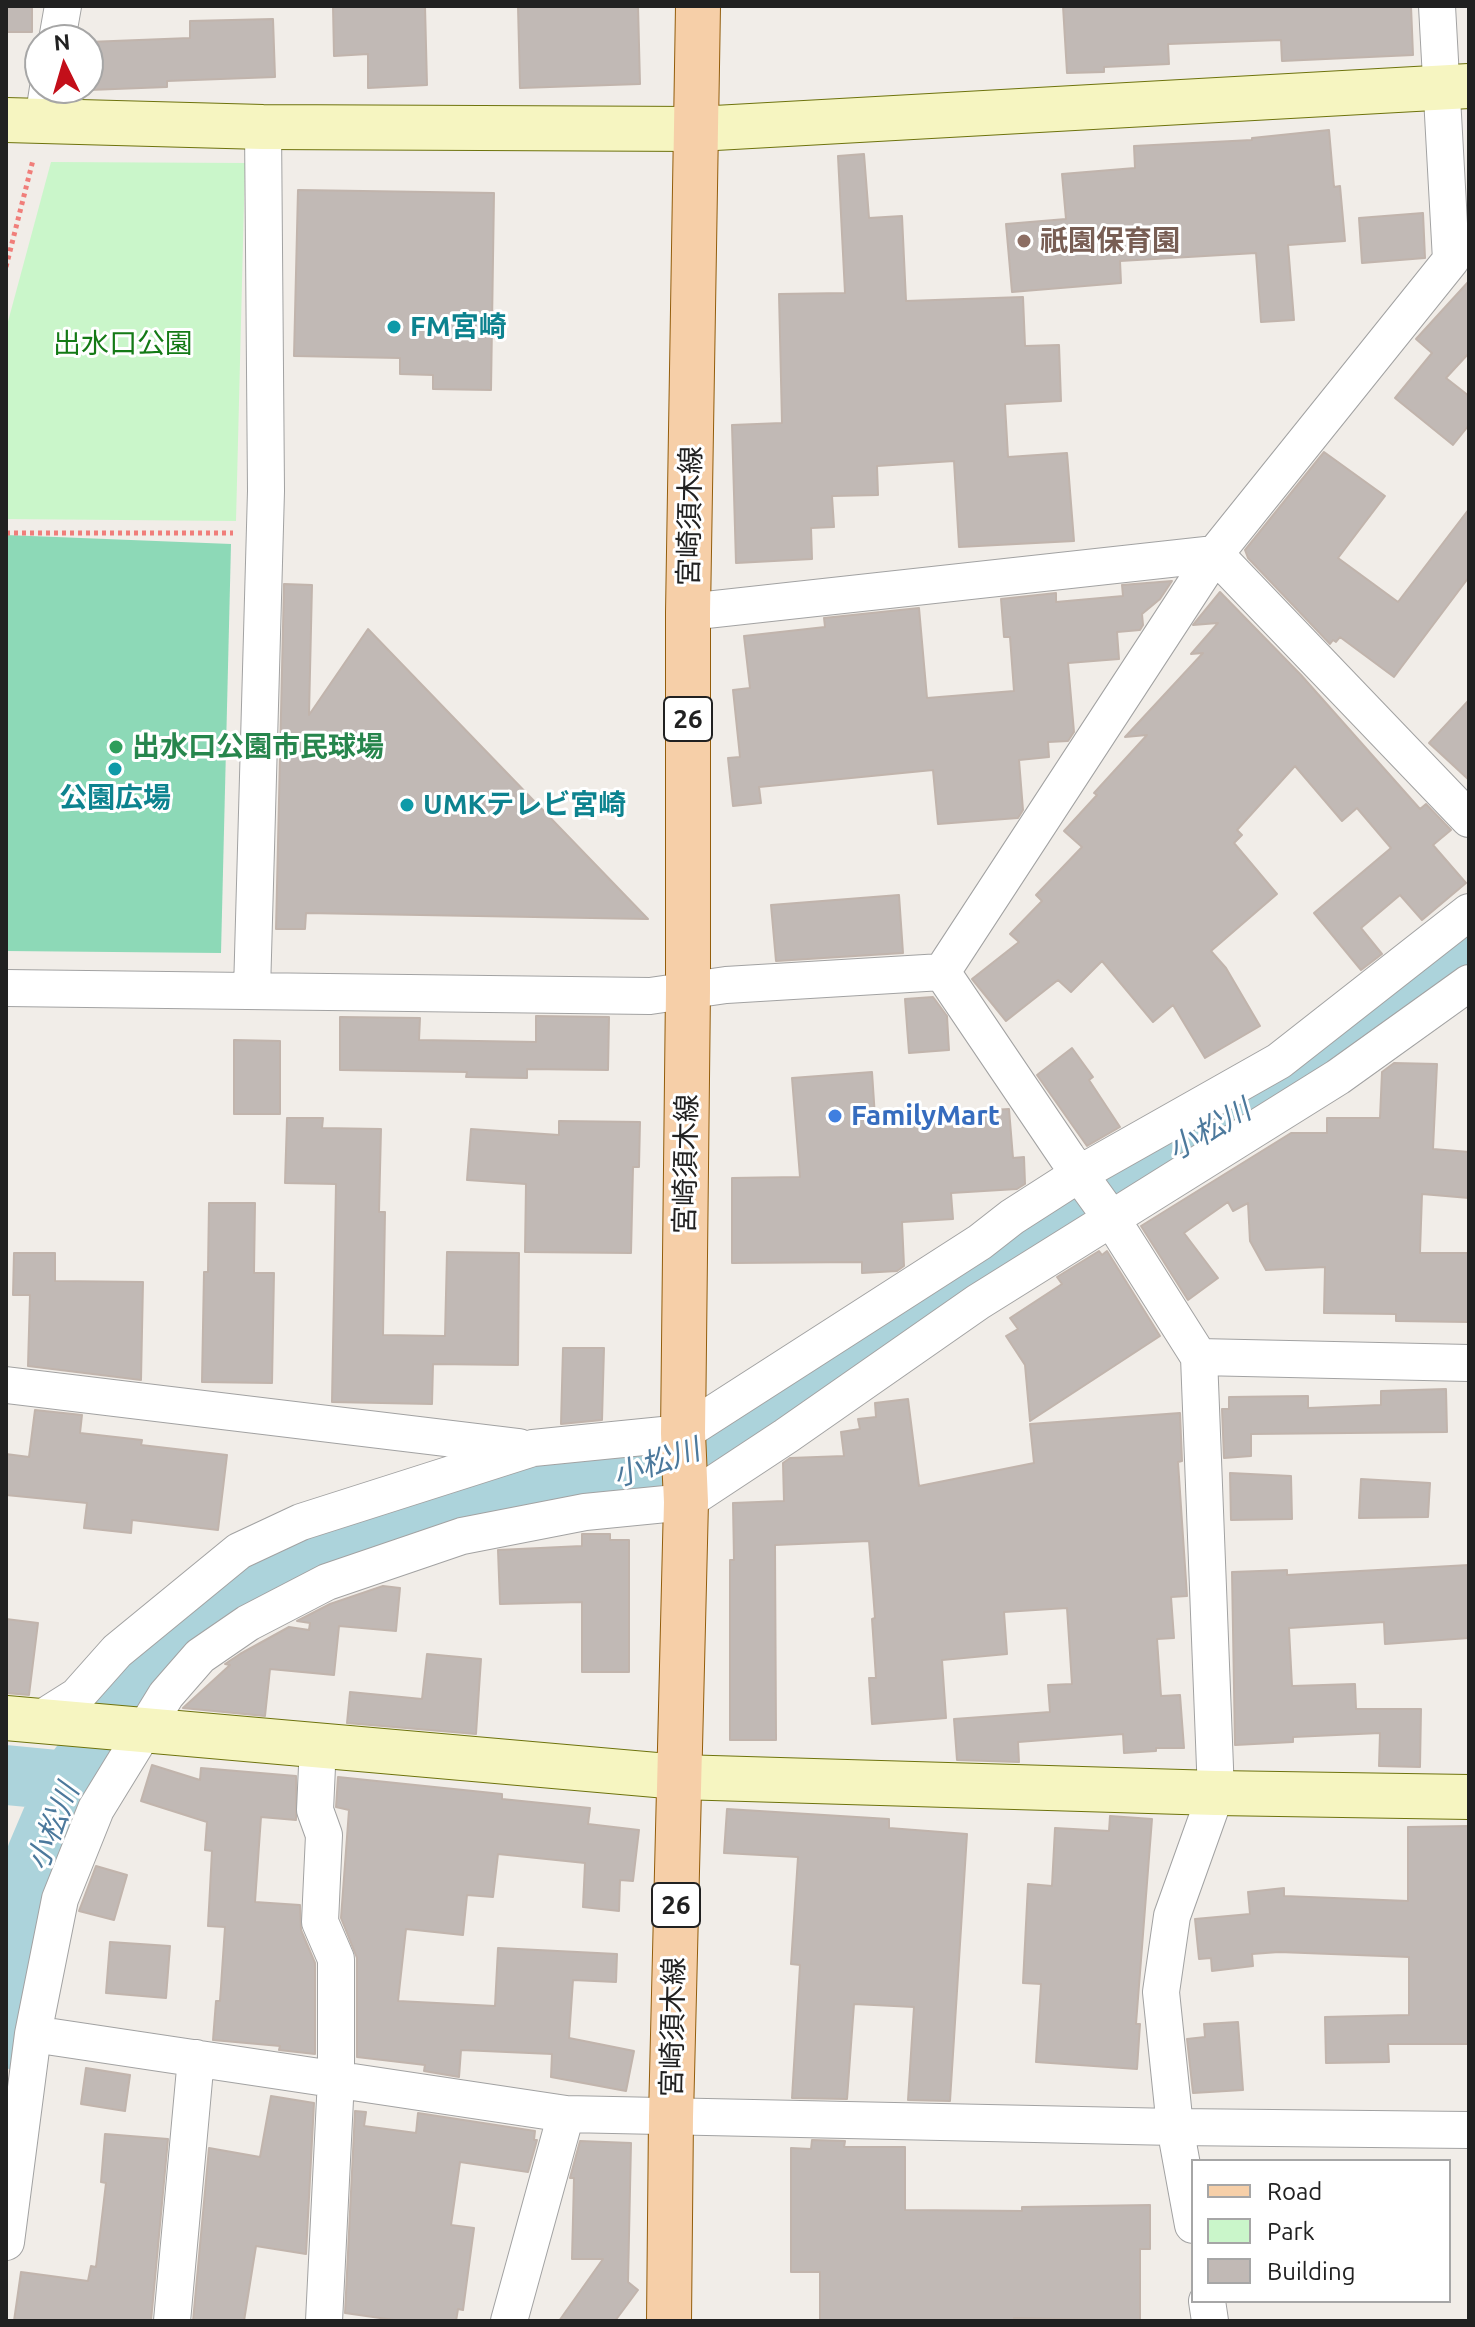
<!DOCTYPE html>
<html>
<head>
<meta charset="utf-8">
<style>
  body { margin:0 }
  #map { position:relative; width:1475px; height:2327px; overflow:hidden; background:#f1ede8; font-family:Ubuntu,sans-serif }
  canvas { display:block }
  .frame { position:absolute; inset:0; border:8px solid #212121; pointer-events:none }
  .legend { position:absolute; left:1191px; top:2159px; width:260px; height:144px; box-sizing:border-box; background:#fff; border:2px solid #a6a6a6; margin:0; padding:10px 14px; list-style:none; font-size:24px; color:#212121 }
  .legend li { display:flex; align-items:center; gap:16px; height:40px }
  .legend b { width:40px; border:2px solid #a6a6a6 }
  .north { position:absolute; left:24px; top:24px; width:80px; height:80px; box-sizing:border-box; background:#fff; border:2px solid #a6a6a6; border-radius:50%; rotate:355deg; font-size:22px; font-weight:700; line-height:32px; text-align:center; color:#212121 }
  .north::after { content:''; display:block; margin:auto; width:28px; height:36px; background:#c30f1a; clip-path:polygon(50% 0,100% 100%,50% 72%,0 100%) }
</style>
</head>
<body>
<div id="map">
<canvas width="1475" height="2327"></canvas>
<div class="frame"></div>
<ul class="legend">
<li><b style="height:10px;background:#f6cfa8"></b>Road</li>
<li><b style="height:22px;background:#caf6ca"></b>Park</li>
<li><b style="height:22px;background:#c1b9b5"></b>Building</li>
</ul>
<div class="north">N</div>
</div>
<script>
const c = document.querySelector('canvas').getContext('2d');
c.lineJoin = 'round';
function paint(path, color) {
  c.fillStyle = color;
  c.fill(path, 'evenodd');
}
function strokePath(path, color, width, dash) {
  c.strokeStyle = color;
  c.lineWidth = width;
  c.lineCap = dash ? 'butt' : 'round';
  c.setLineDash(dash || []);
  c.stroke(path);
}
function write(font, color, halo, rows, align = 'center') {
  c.font = font + ' Ubuntu,"Noto Sans JP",sans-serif';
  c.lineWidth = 6;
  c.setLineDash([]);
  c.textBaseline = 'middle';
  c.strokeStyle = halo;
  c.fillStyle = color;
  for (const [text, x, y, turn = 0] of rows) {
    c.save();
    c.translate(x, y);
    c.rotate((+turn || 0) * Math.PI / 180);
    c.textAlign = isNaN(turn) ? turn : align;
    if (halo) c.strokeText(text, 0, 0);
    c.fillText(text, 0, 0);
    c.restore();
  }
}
paint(new Path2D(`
  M 51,162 L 245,163 L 236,521 L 6,519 L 6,329 Z`), '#caf6ca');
paint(new Path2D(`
  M 6,535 L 231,544 L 221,953 L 6,951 Z`), '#8dd9b7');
strokePath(new Path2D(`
  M 6,1775 L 68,1781
  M 6,2039 L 19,1913 L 37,1854 L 68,1781 L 136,1692 L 177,1650 L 260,1577 L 348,1534 L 591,1485 L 734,1436 L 831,1367 L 1024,1242 L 1077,1205 L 1166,1152 L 1320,1067 L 1469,952`), '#acd3db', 60);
const building = new Path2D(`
  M 6,6 L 32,6 L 32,32 L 6,32 Z
  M 333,6 L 425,6 L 427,85 L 368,88 L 368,54 L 334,56 Z
  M 518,6 L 638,6 L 640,84 L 520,88 Z
  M 1063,6 L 1411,6 L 1413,55 L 1282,61 L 1281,40 L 1168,44 L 1169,64 L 1104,67 L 1104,72 L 1067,73 Z
  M 273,19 L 275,77 L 167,81 L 167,87 L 89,90 L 88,42 L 190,38 L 190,21 Z
  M 1329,130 L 1334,187 L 1340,186 L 1345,241 L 1288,245 L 1294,320 L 1261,322 L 1256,253 L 1120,261 L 1121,283 L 1012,292 L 1006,224 L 1066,219 L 1062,174 L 1135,168 L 1134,146 L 1252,140 L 1252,138 Z
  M 864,154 L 869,218 L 902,216 L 906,301 L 1023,297 L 1025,346 L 1059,345 L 1061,401 L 1005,404 L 1008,457 L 1067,453 L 1074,541 L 959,547 L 954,461 L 877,466 L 878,495 L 832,496 L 834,527 L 811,528 L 812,559 L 736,563 L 732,425 L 782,423 L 779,294 L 845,293 L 838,156 Z
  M 298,190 L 494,193 L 491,390 L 433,389 L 433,375 L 400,374 L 400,358 L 294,356 Z
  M 1423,213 L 1425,258 L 1362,263 L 1359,218 Z
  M 1469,281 L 1469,353 L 1446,378 L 1469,396 L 1469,425 L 1453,445 L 1395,398 L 1432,353 L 1416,339 Z
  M 1324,452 L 1385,496 L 1338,558 L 1398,602 L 1469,509 L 1469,577 L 1394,677 L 1340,637 L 1336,642 L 1333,640 L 1330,644 L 1248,558 L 1245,550 Z
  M 1172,581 L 1160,599 L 1142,614 L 1143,625 L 1140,630 L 1117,632 L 1119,659 L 1068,663 L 1074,732 L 1068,741 L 1048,742 L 1049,757 L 1019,760 L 1023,810 L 1018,818 L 938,824 L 933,770 L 759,787 L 761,803 L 733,806 L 728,758 L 740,757 L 733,690 L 750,688 L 744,636 L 825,627 L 824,618 L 919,608 L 927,698 L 1014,691 L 1010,637 L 1004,637 L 1001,599 L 1056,593 L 1056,602 L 1123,596 L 1122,585 Z
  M 284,584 L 312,585 L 309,715 L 368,629 L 648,919 L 306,913 L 305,929 L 276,929 Z
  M 1220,592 L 1301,675 L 1420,809 L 1426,804 L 1451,830 L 1433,845 L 1466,883 L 1422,920 L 1400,895 L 1361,928 L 1382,954 L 1361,970 L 1314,913 L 1391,848 L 1357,808 L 1342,821 L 1295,766 L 1237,830 L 1242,835 L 1234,843 L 1277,894 L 1211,951 L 1226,968 L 1260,1026 L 1205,1058 L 1173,1005 L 1153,1022 L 1102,961 L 1071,992 L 1058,980 L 1006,1021 L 972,979 L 1019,942 L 1010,934 L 1042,901 L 1036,895 L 1082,847 L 1064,831 L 1097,795 L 1094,793 L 1147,735 L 1125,737 L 1203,653 L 1191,654 L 1218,623 L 1193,625 Z
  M 1469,700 L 1469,780 L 1429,743 Z
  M 899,895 L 903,953 L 776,961 L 771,905 Z
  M 933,997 L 947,1016 L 949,1050 L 909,1053 L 905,999 Z
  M 536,1016 L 609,1017 L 608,1070 L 527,1069 L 527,1078 L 466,1077 L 467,1072 L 340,1070 L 340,1017 L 420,1018 L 419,1040 L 536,1042 Z
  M 234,1040 L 280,1041 L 280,1114 L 234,1114 Z
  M 1072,1048 L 1093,1077 L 1089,1080 L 1120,1127 L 1087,1146 L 1037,1075 Z
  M 1394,1063 L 1437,1064 L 1433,1149 L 1469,1152 L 1469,1198 L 1422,1194 L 1420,1253 L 1469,1253 L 1469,1322 L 1396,1321 L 1396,1314 L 1324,1313 L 1325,1267 L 1266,1270 L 1250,1241 L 1248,1203 L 1233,1211 L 1228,1202 L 1184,1233 L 1218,1278 L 1188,1300 L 1141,1226 L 1291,1133 L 1327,1133 L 1327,1118 L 1380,1118 L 1382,1072 Z
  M 872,1072 L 875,1117 L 1009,1109 L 1013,1158 L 1024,1157 L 1025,1184 L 1017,1189 L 951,1193 L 953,1219 L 902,1222 L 904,1266 L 897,1271 L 862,1273 L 862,1262 L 732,1263 L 732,1178 L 800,1177 L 792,1078 Z
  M 287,1118 L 323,1118 L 322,1128 L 381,1129 L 379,1212 L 385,1212 L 383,1335 L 445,1336 L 447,1252 L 519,1253 L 518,1365 L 433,1364 L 432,1404 L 332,1402 L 336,1184 L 285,1183 Z
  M 559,1121 L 640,1122 L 639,1167 L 633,1167 L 631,1253 L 525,1252 L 526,1184 L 467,1180 L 471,1129 L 559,1135 Z
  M 209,1203 L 255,1203 L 254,1273 L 274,1273 L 272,1383 L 202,1382 L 204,1272 L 208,1272 Z
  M 1099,1251 L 1102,1255 L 1107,1251 L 1160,1336 L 1030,1421 L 1025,1365 L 1006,1336 L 1018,1329 L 1010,1318 L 1062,1284 L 1057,1277 Z
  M 14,1253 L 55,1253 L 55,1281 L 143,1282 L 141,1380 L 28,1366 L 30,1295 L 13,1295 Z
  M 563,1348 L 604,1348 L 602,1420 L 561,1424 Z
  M 1446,1389 L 1447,1432 L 1251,1434 L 1251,1456 L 1224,1458 L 1222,1409 L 1229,1409 L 1229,1397 L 1308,1396 L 1308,1408 L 1381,1405 L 1381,1391 Z
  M 908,1399 L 919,1486 L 1034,1463 L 1030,1424 L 1180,1413 L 1182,1461 L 1178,1462 L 1187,1596 L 1171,1597 L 1174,1638 L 1157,1639 L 1161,1696 L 1180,1695 L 1184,1748 L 1156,1748 L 1156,1751 L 1124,1753 L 1123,1734 L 1018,1742 L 1019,1762 L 957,1760 L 954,1719 L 1050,1712 L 1048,1685 L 1072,1684 L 1067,1608 L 1004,1612 L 1007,1654 L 942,1660 L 946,1718 L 872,1724 L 869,1678 L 876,1678 L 872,1619 L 875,1618 L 869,1541 L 775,1545 L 776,1740 L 730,1740 L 730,1560 L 734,1560 L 733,1503 L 784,1501 L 783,1463 L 790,1458 L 844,1456 L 841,1432 L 860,1429 L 858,1419 L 876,1417 L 875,1403 Z
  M 35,1410 L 82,1415 L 80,1433 L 142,1440 L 141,1445 L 227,1455 L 218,1530 L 132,1520 L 131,1533 L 84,1528 L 87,1503 L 6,1495 L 6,1454 L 29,1457 Z
  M 1230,1473 L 1291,1476 L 1292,1519 L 1231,1520 Z
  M 1361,1479 L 1430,1483 L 1428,1517 L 1359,1518 Z
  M 582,1534 L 610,1534 L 610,1540 L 629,1540 L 629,1672 L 582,1672 L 582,1602 L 500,1604 L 498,1550 L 582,1546 Z
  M 1469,1565 L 1469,1638 L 1385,1644 L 1384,1622 L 1289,1628 L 1292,1686 L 1355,1684 L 1356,1709 L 1421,1709 L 1420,1767 L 1379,1766 L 1380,1733 L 1293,1737 L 1293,1742 L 1235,1745 L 1232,1572 L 1287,1570 L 1287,1575 Z
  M 383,1586 L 400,1588 L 396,1631 L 339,1626 L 334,1675 L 270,1669 L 265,1716 L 183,1708 L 230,1665 L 225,1664 L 240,1654 L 289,1627 L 309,1630 L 310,1623 L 297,1621 L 330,1604 Z
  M 6,1619 L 38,1623 L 29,1695 L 6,1693 Z
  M 427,1654 L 481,1659 L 476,1734 L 347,1723 L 350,1692 L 422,1699 Z
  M 152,1765 L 200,1780 L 201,1768 L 296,1776 L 296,1820 L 261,1817 L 255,1902 L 300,1905 L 301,1930 L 315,1963 L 315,2054 L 279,2050 L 280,2046 L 213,2040 L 216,2001 L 220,2001 L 225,1927 L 208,1926 L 212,1851 L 205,1850 L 207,1822 L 141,1801 Z
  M 338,1777 L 502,1794 L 502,1799 L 590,1808 L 588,1824 L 639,1830 L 633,1881 L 620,1880 L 619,1911 L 583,1907 L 585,1863 L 498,1854 L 493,1897 L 467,1895 L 463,1935 L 406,1929 L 398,2001 L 495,2006 L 498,1948 L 617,1954 L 616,1982 L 573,1980 L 569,2038 L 634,2051 L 626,2091 L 551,2077 L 552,2054 L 461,2050 L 459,2077 L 424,2071 L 425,2065 L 357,2057 L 357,1958 L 341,1918 L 349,1810 L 336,1807 Z
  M 727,1809 L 889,1819 L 889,1828 L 967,1834 L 950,2101 L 908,2100 L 914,2007 L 854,2004 L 847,2099 L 792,2098 L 800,1965 L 791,1964 L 798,1857 L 724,1853 Z
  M 1110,1816 L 1152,1819 L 1136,2024 L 1140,2024 L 1137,2069 L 1036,2062 L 1041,1984 L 1023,1983 L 1028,1884 L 1052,1886 L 1055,1828 L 1109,1831 Z
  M 1469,1826 L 1469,2044 L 1388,2044 L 1389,2062 L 1326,2063 L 1325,2017 L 1409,2015 L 1409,1957 L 1279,1952 L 1252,1954 L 1253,1966 L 1212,1971 L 1211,1958 L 1199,1959 L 1195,1919 L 1250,1914 L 1248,1892 L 1284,1888 L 1284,1896 L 1408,1901 L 1408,1827 Z
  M 96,1866 L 127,1875 L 114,1920 L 79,1911 Z
  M 110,1942 L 170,1946 L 166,1998 L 106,1993 Z
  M 1238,2022 L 1243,2090 L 1193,2093 L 1187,2039 L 1205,2037 L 1204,2024 Z
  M 86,2068 L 130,2075 L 125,2111 L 81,2104 Z
  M 271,2096 L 314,2103 L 306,2254 L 256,2246 L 244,2321 L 193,2321 L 209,2148 L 260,2157 Z
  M 355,2111 L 366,2112 L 364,2126 L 416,2133 L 418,2113 L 535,2131 L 534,2140 L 537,2140 L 528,2172 L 460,2162 L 451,2225 L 474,2228 L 463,2310 L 458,2309 L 456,2321 L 401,2321 L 345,2313 Z
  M 105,2134 L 168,2139 L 151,2321 L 14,2321 L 21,2272 L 88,2281 L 91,2266 L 96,2267 L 106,2183 L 101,2182 Z
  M 812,2140 L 845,2141 L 844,2147 L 905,2147 L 905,2210 L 1022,2211 L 1022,2207 L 1150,2205 L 1150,2249 L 1140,2249 L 1140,2321 L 1014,2318 L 1014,2321 L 820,2321 L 820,2272 L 791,2272 L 791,2148 L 811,2149 Z
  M 580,2141 L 631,2143 L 628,2282 L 638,2290 L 615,2321 L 559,2321 L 603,2259 L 572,2259 L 574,2178 L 570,2178 Z`);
paint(building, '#c1b9b5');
strokePath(building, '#c1b4ac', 2);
const street = new Path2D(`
  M 57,40 L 63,6
  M 43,120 L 48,88
  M 1215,554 L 1469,819
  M 688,612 L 1215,554
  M 942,972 L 1067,1157 L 1111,1218 L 1199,1357 L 1216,1793 L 1172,1916 L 1161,1992 L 1175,2127 L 1193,2225
  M 942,972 L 1215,554 L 1451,260 L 1437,6
  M 6,988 L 650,996 L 726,985 L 942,972
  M 252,991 L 266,491 L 263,127
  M 1199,1357 L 1469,1363
  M 6,1385 L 519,1447
  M 39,1720 L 77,1696 L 117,1651 L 239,1551 L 301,1522 L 533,1448 L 683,1433 L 980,1242 L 1012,1217 L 1079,1174 L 1279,1061 L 1469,912
  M 318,1745 L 315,1810 L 324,1835 L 320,1922 L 336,1959 L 336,2079 L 324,2321
  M 33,2034 L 566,2114 L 1175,2127 L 1469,2130
  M 6,2242 L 33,2034 L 60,1899 L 96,1809 L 166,1695 L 200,1656 L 248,1623 L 327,1582 L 462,1536 L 585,1512 L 686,1502 L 786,1436 L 978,1302 L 1338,1077 L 1469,983
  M 1207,2301 L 1210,2321
  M 172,2321 L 196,2058
  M 509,2321 L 566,2114`);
const secondary = new Path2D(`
  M 6,120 L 263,127 L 697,129 L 1469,86
  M 6,1718 L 679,1777 L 1216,1793 L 1469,1797`);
const primary = new Path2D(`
  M 669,2321 L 671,2117 L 686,1502 L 683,1433 L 688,990 L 688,612 L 698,6`);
strokePath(street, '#a2a2a2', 38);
strokePath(secondary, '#6e730d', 46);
strokePath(primary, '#935d0b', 46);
strokePath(new Path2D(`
  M 6,267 L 33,160
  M 6,533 L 233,533`), '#f07e7a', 5, [4, 4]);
strokePath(street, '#fff', 36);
strokePath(secondary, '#f6f5c1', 44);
strokePath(primary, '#f6cfa8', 44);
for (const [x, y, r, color] of [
  [1024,241,8,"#8d6e63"],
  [394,327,8,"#0f9aa8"],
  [116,747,8,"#2e9e5b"],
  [115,769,8,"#0f9aa8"],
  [407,805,8,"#0f9aa8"],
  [835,1116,8,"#3f7fe0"]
]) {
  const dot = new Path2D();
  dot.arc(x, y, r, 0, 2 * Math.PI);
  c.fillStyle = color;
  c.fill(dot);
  strokePath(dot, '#fff', 3);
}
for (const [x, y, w] of [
  [688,719,48],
  [676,1905,48]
]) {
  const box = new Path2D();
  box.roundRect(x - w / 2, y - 22, w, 44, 6);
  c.fillStyle = '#fff';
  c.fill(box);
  strokePath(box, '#212121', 2);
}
write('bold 26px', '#212121', null, [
  ["26",688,719],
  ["26",676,1905]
]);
write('bold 28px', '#785e54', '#fff', [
  ["祇園保育園",1040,241]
], 'left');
write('bold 28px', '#0d838f', '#fff', [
  ["FM宮崎",410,327],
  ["公園広場",115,798,"center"],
  ["UMKテレビ宮崎",423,805]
], 'left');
write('28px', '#147a16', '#fff', [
  ["出水口公園",123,344]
]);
write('28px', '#212121', '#fff', [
  ["宮崎須木線",690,516,-89],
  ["宮崎須木線",686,1164,-89],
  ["宮崎須木線",673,2027,-89]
]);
write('bold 28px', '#27864d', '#fff', [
  ["出水口公園市民球場",132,747]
], 'left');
write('bold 28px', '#366cbe', '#fff', [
  ["FamilyMart",851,1116]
], 'left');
write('italic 30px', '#4c799c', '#fff', [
  ["小松川",1209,1130,-30],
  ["小松川",656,1463,-19],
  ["小松川",53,1827,-68]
]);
</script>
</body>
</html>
